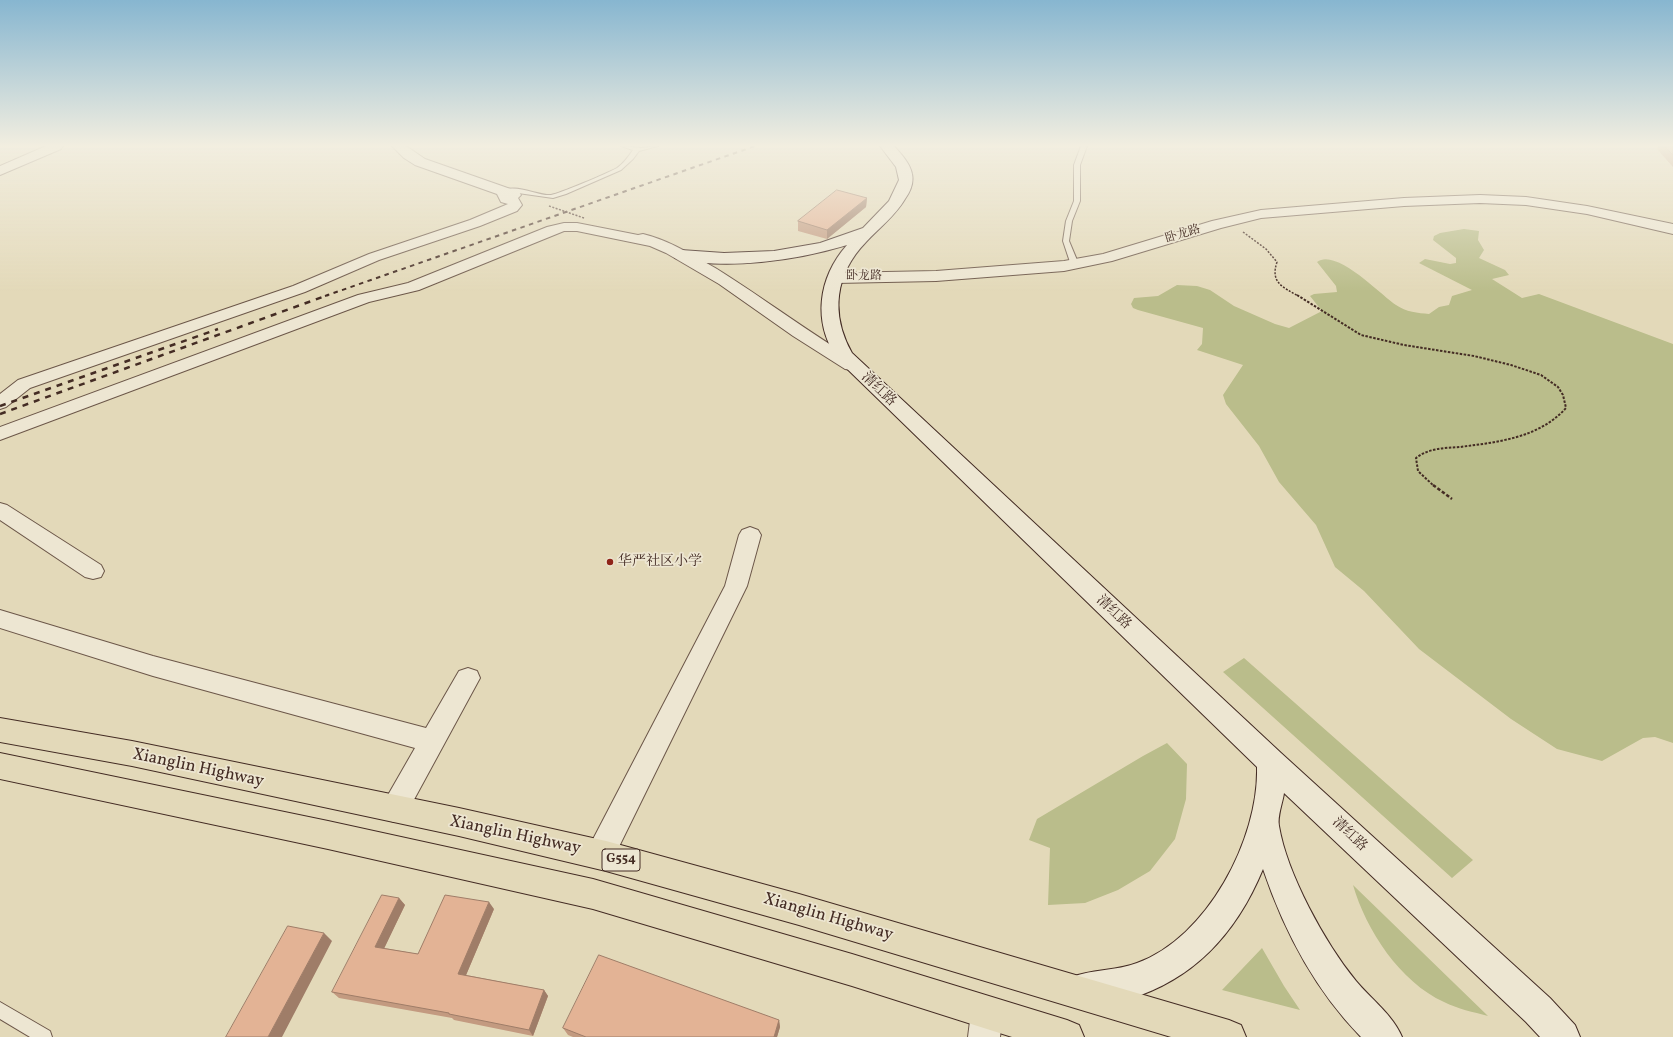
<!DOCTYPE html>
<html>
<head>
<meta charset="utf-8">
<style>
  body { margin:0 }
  canvas { display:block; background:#e3d9b9 }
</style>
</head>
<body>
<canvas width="1673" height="1037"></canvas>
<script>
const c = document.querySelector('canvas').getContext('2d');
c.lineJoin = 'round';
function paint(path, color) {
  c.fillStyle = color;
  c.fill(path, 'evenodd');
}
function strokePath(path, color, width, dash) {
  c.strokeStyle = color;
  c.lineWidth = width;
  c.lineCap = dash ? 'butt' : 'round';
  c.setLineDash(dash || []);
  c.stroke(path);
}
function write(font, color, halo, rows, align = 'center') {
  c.font = font + ' Vollkorn,"Noto Serif SC",serif';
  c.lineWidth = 3.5;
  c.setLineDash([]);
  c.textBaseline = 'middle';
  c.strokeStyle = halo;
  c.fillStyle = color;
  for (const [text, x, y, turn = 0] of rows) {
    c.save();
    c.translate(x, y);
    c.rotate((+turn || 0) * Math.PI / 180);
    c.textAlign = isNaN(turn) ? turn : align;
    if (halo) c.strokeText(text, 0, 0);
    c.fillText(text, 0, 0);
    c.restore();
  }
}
paint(new Path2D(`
  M 1464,229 L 1479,231 L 1478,240 L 1484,250 L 1479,258 L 1505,270 L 1509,275 L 1492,279 L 1522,298 L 1539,294 L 1673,344 L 1673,743 L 1655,737 L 1643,738 L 1602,761 L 1557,749 L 1511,719 L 1419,649 L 1364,591 L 1335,567 L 1316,525 L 1279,482 L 1259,446 L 1226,404 L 1223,395 L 1243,365 L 1197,350 L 1202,344 L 1203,328 L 1138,310 L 1133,308 L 1131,304 L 1134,298 L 1158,296 L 1177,285 L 1197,286 L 1210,290 L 1234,306 L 1275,324 L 1289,328 L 1322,311 L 1310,296 L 1314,294 L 1337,292 L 1336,286 L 1317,262 C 1336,247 1382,296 1396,305 C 1406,312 1418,313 1429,314 L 1439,307 L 1449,305 L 1452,296 L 1472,290 L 1419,263 L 1425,259 L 1450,264 L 1456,263 L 1456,258 L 1433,240 L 1434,236 L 1440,233 Z
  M 1244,658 L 1473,860 L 1452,878 L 1223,672 Z
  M 1167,743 L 1187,764 L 1186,799 L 1175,839 L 1150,871 L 1118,890 L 1085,903 L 1048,905 L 1050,848 L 1029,840 L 1037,819 L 1143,756 Z
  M 1353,885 L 1488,1016 C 1473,1012 1458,1009 1444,1002 C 1400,982 1366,930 1353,885 Z
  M 1262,948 L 1284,986 L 1300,1010 L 1222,990 Z`), '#babd8b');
const service = new Path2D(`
  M 621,146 L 641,148 L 658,146 L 639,151 L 633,159 L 621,170 L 566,194 L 553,198 L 518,193 L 503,194 L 500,192 C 513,182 537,196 551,195 C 559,194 608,173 617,168 C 623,164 629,156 633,150 Z
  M 1081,146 L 1087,146 L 1080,165 L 1080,201 L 1072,221 L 1069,241 L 1079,265 L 1075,267 L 1071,265 L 1063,241 L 1066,221 L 1074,201 L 1074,165 Z
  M 0,1002 L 50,1031 L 52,1037 L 30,1037 L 0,1019 Z`);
const minor = new Path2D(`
  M 46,146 L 63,146 L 61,149 L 0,175 L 0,166 Z
  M 392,146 L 406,146 L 425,159 L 519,192 L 521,195 L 518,198 L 522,205 L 517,211 L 480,226 L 379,260 L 305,292 L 30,388 L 6,407 L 0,409 L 0,394 L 18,380 L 293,286 L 369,254 L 470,220 L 508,204 L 501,202 L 497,194 L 415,165 L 404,158 Z
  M 564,223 L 577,223 L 638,235 L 643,234 C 669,240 694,256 717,269 C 765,299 809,333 857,361 L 860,365 L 857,369 L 851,370 L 845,369 L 793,336 L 719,284 L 666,253 L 650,246 L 577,231 L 564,231 L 419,290 L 369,302 L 0,440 L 0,427 L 358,295 L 408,283 L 547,227 Z
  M 0,503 L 7,505 L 101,565 L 104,571 L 101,577 L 93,579 L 85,577 L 0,520 Z
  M 750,527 L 758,530 L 761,535 L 747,586 L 610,865 L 600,869 L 590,865 L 586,855 L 590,845 L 725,586 L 739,535 L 742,530 Z
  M 0,610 L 153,656 L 426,728 L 459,671 L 468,668 L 477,671 L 480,678 L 404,818 L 394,822 L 384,818 L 380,809 L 415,748 L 153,676 L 0,628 Z
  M 987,997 L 998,1002 L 1003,1013 L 1000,1037 L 968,1037 L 971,1013 L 976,1002 Z`);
const tertiary = new Path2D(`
  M 1480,195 L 1526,197 L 1587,206 L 1673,224 L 1673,234 L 1587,214 L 1526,205 L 1480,203 L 1404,206 L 1261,218 L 1221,228 L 1112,261 L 1064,271 L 936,281 L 836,283 L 830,281 L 828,278 L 830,275 L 836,273 L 936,271 L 1064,261 L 1103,254 L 1212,221 L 1261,210 L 1404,198 Z`);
const secondary = new Path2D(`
  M 880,146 L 894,146 C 901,154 910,163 912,174 C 914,183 910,192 905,199 C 895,216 879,228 866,242 C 835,274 830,314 852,353 L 1281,753 L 1550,998 L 1575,1025 L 1580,1037 L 1540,1037 L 1526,1022 L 1284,793 C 1283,802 1277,816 1279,826 C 1287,874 1325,943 1356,981 C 1371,999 1393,1015 1402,1037 L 1361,1037 C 1315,990 1284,931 1263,869 C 1237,932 1195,979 1129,999 C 1110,1004 1091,1008 1072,1001 L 1067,989 L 1072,977 C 1093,969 1116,971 1137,963 C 1207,938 1259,839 1257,767 L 838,360 C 812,322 818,278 847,245 C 798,260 725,271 675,258 L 673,255 L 675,252 L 681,250 L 724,253 L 774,251 L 820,243 L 863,228 L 889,201 L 899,180 L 896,167 Z`);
const trunk = new Path2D(`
  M 0,718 L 132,741 L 459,808 L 606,841 L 799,894 L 1229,1020 L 1241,1025 L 1246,1037 L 1171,1037 L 799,925 L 606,871 L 459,836 L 132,766 L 0,742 Z
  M 0,753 L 328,821 L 593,879 L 852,954 L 1067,1020 L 1079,1025 L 1084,1037 L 1012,1037 L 852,986 L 593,909 L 328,849 L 0,779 Z`);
strokePath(service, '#6c5749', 2);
strokePath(minor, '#6c5749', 2);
strokePath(tertiary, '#6c5749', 2);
strokePath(secondary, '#442c24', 2);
strokePath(trunk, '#442c24', 2);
strokePath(new Path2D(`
  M 1243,232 L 1266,249 L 1277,262 C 1270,283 1283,287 1298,296`), '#442c24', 1.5, [2, 1.5]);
strokePath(new Path2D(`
  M 1297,295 L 1361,335 L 1404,345 L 1474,356 L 1511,365 L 1541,375 L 1558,387 L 1563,395 L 1566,408 C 1539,438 1498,442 1460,447 C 1444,448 1429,448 1416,458 L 1418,471 L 1434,486`), '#442c24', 2, [2.5, 1.5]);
strokePath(new Path2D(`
  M 1433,485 L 1452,499`), '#442c24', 2.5, [3.5, 2]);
paint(service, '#ede6d2');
paint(minor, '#ede6d2');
paint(tertiary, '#ede6d2');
paint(secondary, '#ede6d2');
paint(trunk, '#e3d9b9');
strokePath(new Path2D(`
  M 325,296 L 755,146`), '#442c24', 2, [4.5, 4.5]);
strokePath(new Path2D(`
  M 0,406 L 218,329
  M 0,414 L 328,295`), '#442c24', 2.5, [6, 6]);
strokePath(new Path2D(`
  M 549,206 L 584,218`), '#442c24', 1.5, [2, 1.5]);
paint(new Path2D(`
  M 1659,146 L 1673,146 L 1673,167 L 1657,149 Z
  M 867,198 L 866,207 L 827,239 L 798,231 L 798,221 Z
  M 399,898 L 405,905 L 384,948 L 418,954 L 494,909 L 466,975 L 544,990 L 548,996 L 533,1036 L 454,1020 L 452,1018 L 339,998 L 332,992 Z
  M 779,1020 L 780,1027 L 777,1037 L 573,1037 L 568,1035 L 563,1028 Z`), '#c39a80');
paint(new Path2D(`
  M 867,198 L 866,207 L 827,239 L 827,230 Z
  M 399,898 L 405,905 L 382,953 L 375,947 Z
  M 489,902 L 494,909 L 464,980 L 458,974 Z
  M 324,933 L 332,941 L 282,1037 L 268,1037 Z
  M 544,990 L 548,996 L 533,1036 L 529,1030 Z
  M 779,1020 L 780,1027 L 777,1037 L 774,1037 Z`), '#9f7d68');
const building = new Path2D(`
  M 1665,146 L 1673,146 L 1673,155 Z
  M 837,190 L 867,198 L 827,230 L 798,221 Z
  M 382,895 L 399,898 L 375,947 L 418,954 L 445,895 L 489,902 L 458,974 L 544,990 L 529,1030 L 449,1014 L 449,1013 L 332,992 Z
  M 288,926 L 324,933 L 268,1037 L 226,1037 Z
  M 599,955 L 779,1020 L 774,1037 L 586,1037 L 563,1028 Z`);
paint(building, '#e3b395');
strokePath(building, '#9f7d68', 1);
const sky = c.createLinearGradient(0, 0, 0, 291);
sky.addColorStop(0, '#87b6d0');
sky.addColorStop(0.5, '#f2eee0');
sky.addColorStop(1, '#f2eee000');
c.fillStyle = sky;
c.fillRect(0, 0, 1673, 291);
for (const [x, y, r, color] of [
  [610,562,4,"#8f2418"]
]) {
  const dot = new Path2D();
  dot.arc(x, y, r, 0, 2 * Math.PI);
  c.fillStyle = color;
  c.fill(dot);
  strokePath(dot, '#ede6d2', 1.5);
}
write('12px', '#442c24', '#ede6d2', [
  ["卧龙路",1183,235,-17],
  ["卧龙路",864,277]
]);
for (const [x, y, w] of [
  [621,860,38]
]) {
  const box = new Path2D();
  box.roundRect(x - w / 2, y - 11, w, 22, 3);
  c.fillStyle = '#ede6d2';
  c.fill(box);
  strokePath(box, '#442c24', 1);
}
write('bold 13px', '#442c24', null, [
  ["G554",621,860]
]);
write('14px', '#442c24', '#ede6d2', [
  ["清红路",878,390,43],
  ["清红路",1113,613,43],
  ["清红路",1349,835,43]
]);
write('14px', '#442c24', '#ede6d2', [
  ["华严社区小学",618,562]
], 'left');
write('17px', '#442c24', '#ede6d2', [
  ["Xianglin Highway",198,769,12],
  ["Xianglin Highway",515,836,12],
  ["Xianglin Highway",828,918,16]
]);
</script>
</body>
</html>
